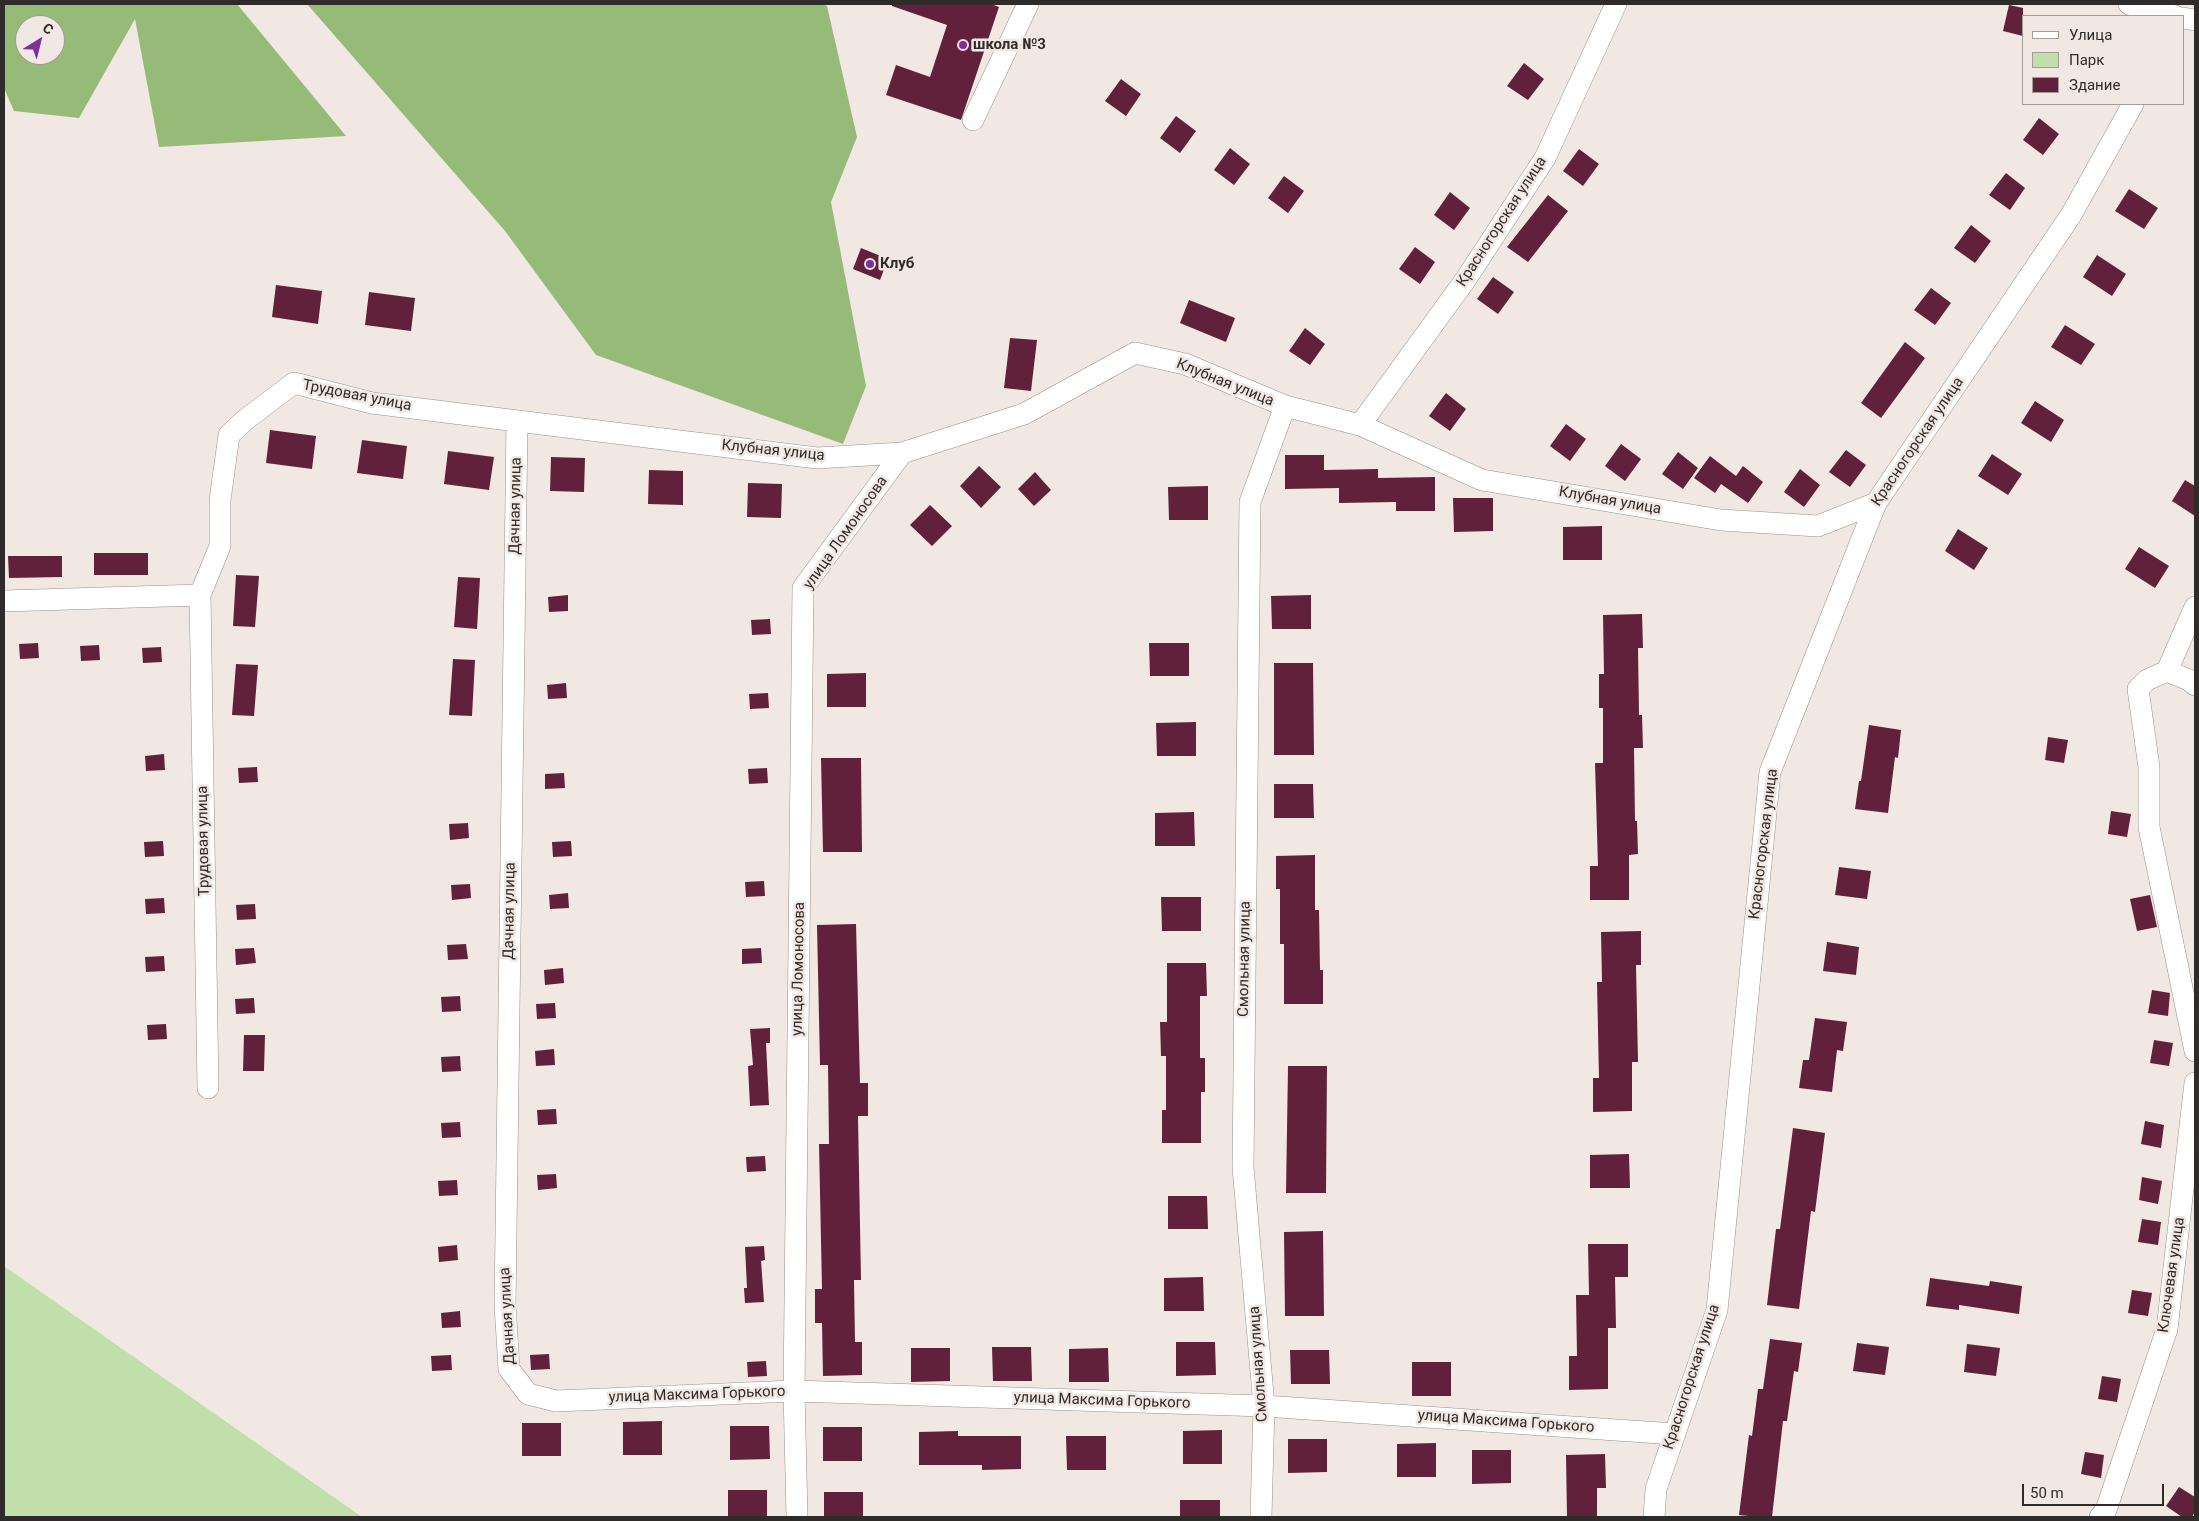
<!DOCTYPE html>
<html>
<head>
<meta charset="utf-8">
<style>
  body { margin:0 }
  #map { position:relative; width:2199px; height:1521px; overflow:hidden; background:#f1e8e3; font-family:Roboto,sans-serif }
  canvas { display:block }
  .frame { position:absolute; inset:0; border:5px solid #2f2b2a; pointer-events:none }
  .legend { position:absolute; left:2022px; top:15px; width:162px; height:90px; box-sizing:border-box; background:#f1e8e3; border:1px solid #a39c99; margin:0; padding:6px 9px; list-style:none; font-size:15px; color:#2f2b2a }
  .legend li { display:flex; align-items:center; gap:10px; height:25px }
  .legend b { width:25px; border:1px solid #a39c99 }
  .north { position:absolute; left:15px; top:15px; width:50px; height:50px; box-sizing:border-box; background:#f1e8e3; border:1px solid #a39c99; border-radius:50%; rotate:36deg; font-size:14px; font-weight:700; line-height:20px; text-align:center; color:#2f2b2a }
  .north::after { content:''; display:block; margin:auto; width:18px; height:22px; background:#802d9d; clip-path:polygon(50% 0,100% 100%,50% 72%,0 100%) }
  .scale { position:absolute; left:2022px; top:1484px; width:142px; height:22px; box-sizing:border-box; border:2px solid #2f2b2a; border-top:0; padding-left:6px; font-size:15px; line-height:18px; white-space:nowrap; color:#2f2b2a; -webkit-text-stroke:4px #f1e8e3; paint-order:stroke }
</style>
</head>
<body>
<div id="map">
<canvas width="2199" height="1521"></canvas>
<div class="frame"></div>
<ul class="legend">
<li><b style="height:6px;background:#fff"></b>Улица</li>
<li><b style="height:14px;background:#c1dfab"></b>Парк</li>
<li><b style="height:14px;background:#62213b"></b>Здание</li>
</ul>
<div class="north">С</div>
<div class="scale">50 m</div>
</div>
<script>
const c = document.querySelector('canvas').getContext('2d');
c.lineJoin = 'round';
function paint(path, color) {
  c.fillStyle = color;
  c.fill(path, 'evenodd');
}
function strokePath(path, color, width, dash) {
  c.strokeStyle = color;
  c.lineWidth = width;
  c.lineCap = dash ? 'butt' : 'round';
  c.setLineDash(dash || []);
  c.stroke(path);
}
function write(font, color, halo, rows, align = 'center') {
  c.font = font + ' Roboto,sans-serif';
  c.lineWidth = 5;
  c.setLineDash([]);
  c.textBaseline = 'middle';
  c.strokeStyle = halo;
  c.fillStyle = color;
  for (const [text, x, y, turn = 0] of rows) {
    c.save();
    c.translate(x, y);
    c.rotate((+turn || 0) * Math.PI / 180);
    c.textAlign = isNaN(turn) ? turn : align;
    if (halo) c.strokeText(text, 0, 0);
    c.fillText(text, 0, 0);
    c.restore();
  }
}
paint(new Path2D(`
  M 4,1266 L 362,1517 L 4,1517 Z`), '#c1dfab');
paint(new Path2D(`
  M 4,4 L 237,4 L 346,136 L 159,147 L 135,19 L 79,118 L 14,111 L 4,88 ZM 25,25 L 55,25 L 55,55 L 25,55 Z
  M 307,4 L 823,4 L 827,6 L 857,137 L 831,202 L 866,386 L 843,444 L 596,355 L 505,231 Z`), '#96bb79');
paint(new Path2D(`
  M 892,4 L 991,4 L 999,7 L 961,120 L 886,95 L 896,65 L 930,77 L 947,25 L 892,6 Z
  M 2009,5 L 2023,8 L 2023,36 L 2003,31 Z
  M 1524,63 L 1544,79 L 1528,100 L 1507,86 Z
  M 1121,79 L 1141,94 L 1126,116 L 1105,101 Z
  M 1176,116 L 1196,131 L 1180,153 L 1160,138 Z
  M 2039,118 L 2059,134 L 2043,155 L 2023,140 Z
  M 1230,148 L 1250,164 L 1234,185 L 1214,170 Z
  M 1579,149 L 1599,164 L 1583,186 L 1563,171 Z
  M 2006,173 L 2025,188 L 2010,210 L 1989,195 Z
  M 1284,176 L 1304,191 L 1288,213 L 1268,198 Z
  M 2129,189 L 2158,208 L 2144,229 L 2115,211 Z
  M 1450,192 L 1470,208 L 1454,230 L 1434,215 Z
  M 1548,195 L 1568,211 L 1528,262 L 1507,247 Z
  M 1971,225 L 1991,241 L 1975,263 L 1954,248 Z
  M 1415,247 L 1435,262 L 1420,284 L 1399,269 Z
  M 861,248 L 888,259 L 880,280 L 853,269 Z
  M 2097,255 L 2126,274 L 2112,296 L 2083,277 Z
  M 1493,277 L 1514,292 L 1498,314 L 1477,299 Z
  M 276,285 L 322,291 L 318,324 L 272,317 Z
  M 1931,288 L 1951,303 L 1935,325 L 1914,310 Z
  M 369,292 L 415,298 L 411,331 L 365,325 Z
  M 1189,300 L 1235,318 L 1226,342 L 1180,323 Z
  M 2065,325 L 2095,344 L 2081,365 L 2051,347 Z
  M 1305,328 L 1325,344 L 1310,365 L 1289,351 Z
  M 1010,338 L 1037,340 L 1031,391 L 1004,388 Z
  M 1905,342 L 1925,358 L 1881,418 L 1861,403 Z
  M 1446,393 L 1466,409 L 1450,431 L 1429,416 Z
  M 2035,401 L 2064,420 L 2051,442 L 2021,423 Z
  M 1566,424 L 1586,439 L 1570,461 L 1550,446 Z
  M 270,430 L 316,436 L 312,469 L 266,463 Z
  M 362,440 L 407,446 L 403,479 L 357,473 Z
  M 1621,444 L 1641,459 L 1625,481 L 1605,466 Z
  M 1846,450 L 1866,465 L 1850,487 L 1829,472 Z
  M 448,451 L 494,457 L 489,490 L 444,484 Z
  M 1678,452 L 1698,468 L 1683,489 L 1662,474 Z
  M 1992,454 L 2022,474 L 2008,495 L 1978,476 Z
  M 1285,455 L 1324,455 L 1324,470 L 1378,469 L 1378,478 L 1435,477 L 1435,511 L 1396,511 L 1396,502 L 1339,503 L 1339,488 L 1285,489 Z
  M 1710,456 L 1736,476 L 1743,466 L 1763,482 L 1748,503 L 1721,484 L 1715,493 L 1694,478 Z
  M 551,457 L 585,458 L 584,492 L 550,491 Z
  M 979,466 L 1001,487 L 981,508 L 960,486 Z
  M 1800,469 L 1820,485 L 1804,507 L 1784,492 Z
  M 649,470 L 683,471 L 683,505 L 648,504 Z
  M 1035,472 L 1051,490 L 1034,506 L 1018,489 Z
  M 2185,480 L 2195,486 L 2195,516 L 2172,501 Z
  M 748,483 L 782,484 L 781,518 L 747,517 Z
  M 1208,486 L 1208,520 L 1169,520 L 1168,487 Z
  M 1453,498 L 1493,498 L 1493,531 L 1454,532 Z
  M 930,505 L 952,526 L 932,546 L 910,525 Z
  M 1602,526 L 1602,560 L 1563,560 L 1563,527 Z
  M 1958,529 L 1988,548 L 1974,570 L 1945,551 Z
  M 2139,547 L 2169,566 L 2155,588 L 2125,569 Z
  M 94,553 L 148,553 L 148,575 L 94,575 Z
  M 8,556 L 62,556 L 62,577 L 9,578 Z
  M 236,575 L 259,576 L 255,627 L 233,626 Z
  M 458,577 L 480,578 L 477,629 L 454,627 Z
  M 568,595 L 568,611 L 549,612 L 548,597 Z
  M 1311,595 L 1311,629 L 1272,629 L 1271,596 Z
  M 1642,614 L 1643,648 L 1638,648 L 1639,715 L 1642,715 L 1643,748 L 1634,748 L 1635,821 L 1637,821 L 1638,854 L 1629,855 L 1629,900 L 1590,900 L 1590,866 L 1598,866 L 1595,763 L 1603,763 L 1603,708 L 1599,708 L 1599,674 L 1604,674 L 1603,615 Z
  M 770,619 L 771,634 L 752,635 L 751,620 Z
  M 38,643 L 39,658 L 20,659 L 19,644 Z
  M 1149,643 L 1189,643 L 1189,676 L 1150,676 Z
  M 99,645 L 100,660 L 81,661 L 80,646 Z
  M 161,647 L 162,662 L 143,663 L 142,648 Z
  M 453,659 L 475,660 L 472,716 L 449,715 Z
  M 1274,663 L 1313,663 L 1314,755 L 1274,755 Z
  M 236,664 L 258,665 L 254,716 L 232,715 Z
  M 866,673 L 866,707 L 827,707 L 827,674 Z
  M 566,683 L 567,698 L 548,699 L 547,685 Z
  M 768,693 L 769,708 L 750,709 L 749,694 Z
  M 1196,722 L 1196,756 L 1157,756 L 1156,723 Z
  M 1869,725 L 1901,730 L 1898,758 L 1895,757 L 1888,813 L 1855,809 L 1859,781 L 1861,781 Z
  M 2048,737 L 2068,740 L 2064,763 L 2045,760 Z
  M 164,754 L 165,770 L 146,771 L 145,756 Z
  M 821,758 L 861,758 L 862,852 L 823,852 Z
  M 257,767 L 258,782 L 239,783 L 238,768 Z
  M 767,768 L 768,783 L 749,784 L 748,769 Z
  M 564,773 L 565,788 L 545,789 L 545,774 Z
  M 1274,784 L 1313,784 L 1314,818 L 1274,818 Z
  M 2111,811 L 2131,814 L 2127,837 L 2108,834 Z
  M 1194,812 L 1195,846 L 1155,846 L 1155,813 Z
  M 468,823 L 469,838 L 450,840 L 449,824 Z
  M 163,841 L 164,856 L 145,857 L 144,842 Z
  M 571,841 L 572,856 L 553,857 L 552,842 Z
  M 1315,855 L 1315,910 L 1319,910 L 1320,970 L 1323,970 L 1323,1004 L 1284,1004 L 1284,944 L 1280,944 L 1280,889 L 1276,889 L 1276,856 Z
  M 1839,867 L 1871,871 L 1867,899 L 1835,895 Z
  M 764,881 L 765,896 L 746,897 L 745,882 Z
  M 470,884 L 471,898 L 452,900 L 451,885 Z
  M 568,893 L 569,908 L 550,909 L 549,895 Z
  M 2150,895 L 2157,927 L 2137,931 L 2130,899 Z
  M 1161,897 L 1201,897 L 1201,931 L 1162,931 Z
  M 164,898 L 165,913 L 146,914 L 145,899 Z
  M 255,904 L 256,919 L 237,920 L 236,905 Z
  M 856,924 L 860,1083 L 868,1083 L 868,1116 L 858,1116 L 861,1280 L 854,1280 L 855,1342 L 862,1342 L 862,1375 L 823,1376 L 822,1323 L 815,1323 L 815,1289 L 822,1289 L 819,1144 L 829,1144 L 828,1065 L 820,1065 L 817,925 Z
  M 1641,931 L 1641,965 L 1636,965 L 1638,1062 L 1632,1062 L 1632,1111 L 1593,1112 L 1593,1078 L 1599,1078 L 1597,982 L 1602,982 L 1601,932 Z
  M 1827,942 L 1859,947 L 1856,975 L 1823,971 Z
  M 466,944 L 468,959 L 448,960 L 447,945 Z
  M 254,948 L 256,963 L 236,965 L 235,949 Z
  M 761,948 L 762,963 L 742,964 L 742,949 Z
  M 164,956 L 165,971 L 146,972 L 145,957 Z
  M 1167,963 L 1206,963 L 1207,996 L 1200,996 L 1200,1058 L 1205,1058 L 1205,1092 L 1201,1092 L 1201,1143 L 1162,1143 L 1162,1110 L 1166,1110 L 1166,1056 L 1161,1056 L 1160,1022 L 1167,1022 Z
  M 563,968 L 564,983 L 545,985 L 544,970 Z
  M 2152,990 L 2170,993 L 2168,1016 L 2148,1013 Z
  M 460,996 L 461,1011 L 442,1012 L 441,997 Z
  M 254,998 L 255,1013 L 236,1014 L 235,999 Z
  M 555,1003 L 556,1018 L 537,1019 L 536,1004 Z
  M 1815,1018 L 1847,1022 L 1843,1051 L 1837,1050 L 1832,1092 L 1799,1088 L 1803,1060 L 1809,1060 Z
  M 166,1024 L 167,1039 L 148,1040 L 147,1025 Z
  M 770,1028 L 770,1043 L 766,1043 L 769,1105 L 750,1106 L 748,1066 L 753,1065 L 750,1029 Z
  M 244,1035 L 265,1035 L 264,1071 L 243,1071 Z
  M 2154,1040 L 2173,1043 L 2169,1066 L 2150,1063 Z
  M 554,1049 L 555,1065 L 536,1066 L 535,1051 Z
  M 460,1056 L 461,1071 L 442,1072 L 441,1057 Z
  M 1288,1066 L 1327,1066 L 1326,1193 L 1286,1193 Z
  M 556,1109 L 557,1124 L 538,1125 L 537,1110 Z
  M 2145,1121 L 2164,1125 L 2161,1148 L 2141,1144 Z
  M 460,1122 L 461,1137 L 442,1138 L 441,1123 Z
  M 1793,1128 L 1825,1133 L 1815,1212 L 1811,1211 L 1799,1309 L 1767,1305 L 1776,1229 L 1780,1229 Z
  M 1629,1154 L 1630,1188 L 1590,1188 L 1590,1155 Z
  M 765,1156 L 766,1171 L 747,1172 L 746,1157 Z
  M 556,1174 L 557,1188 L 538,1190 L 537,1175 Z
  M 2142,1177 L 2162,1181 L 2158,1204 L 2139,1200 Z
  M 457,1180 L 458,1195 L 439,1196 L 438,1181 Z
  M 1168,1196 L 1207,1196 L 1208,1229 L 1168,1229 Z
  M 2142,1219 L 2161,1222 L 2158,1245 L 2138,1242 Z
  M 1323,1231 L 1324,1316 L 1285,1316 L 1284,1232 Z
  M 1588,1244 L 1628,1244 L 1628,1277 L 1615,1277 L 1616,1328 L 1608,1328 L 1608,1389 L 1569,1390 L 1569,1356 L 1577,1356 L 1576,1295 L 1589,1295 Z
  M 457,1245 L 458,1260 L 439,1262 L 438,1247 Z
  M 764,1246 L 765,1260 L 761,1261 L 764,1302 L 745,1303 L 744,1288 L 747,1288 L 745,1247 Z
  M 1203,1277 L 1204,1311 L 1164,1311 L 1164,1278 Z
  M 1930,1278 L 1989,1286 L 1990,1281 L 2022,1286 L 2019,1314 L 1959,1305 L 1959,1310 L 1926,1306 Z
  M 2132,1290 L 2152,1293 L 2148,1316 L 2128,1313 Z
  M 460,1311 L 461,1327 L 442,1328 L 441,1313 Z
  M 1770,1339 L 1802,1343 L 1798,1372 L 1794,1371 L 1787,1421 L 1783,1421 L 1772,1517 L 1757,1517 L 1739,1515 L 1749,1435 L 1752,1436 L 1758,1389 L 1763,1389 Z
  M 1176,1342 L 1215,1342 L 1216,1375 L 1176,1376 Z
  M 1857,1343 L 1889,1347 L 1885,1375 L 1853,1371 Z
  M 1967,1344 L 2000,1348 L 1996,1376 L 1964,1372 Z
  M 992,1347 L 1031,1347 L 1032,1381 L 993,1381 Z
  M 911,1348 L 950,1348 L 950,1381 L 911,1382 Z
  M 1108,1348 L 1109,1382 L 1069,1382 L 1069,1349 Z
  M 1290,1350 L 1329,1350 L 1330,1384 L 1291,1384 Z
  M 549,1354 L 550,1369 L 531,1370 L 530,1355 Z
  M 451,1355 L 452,1370 L 432,1371 L 431,1356 Z
  M 766,1361 L 767,1376 L 748,1377 L 747,1362 Z
  M 1412,1362 L 1451,1362 L 1451,1396 L 1412,1396 Z
  M 2102,1376 L 2121,1379 L 2117,1402 L 2098,1399 Z
  M 662,1421 L 662,1455 L 623,1455 L 623,1422 Z
  M 522,1423 L 561,1423 L 561,1456 L 522,1456 Z
  M 730,1426 L 769,1426 L 770,1459 L 730,1460 Z
  M 823,1427 L 862,1427 L 862,1461 L 823,1461 Z
  M 1222,1430 L 1222,1464 L 1183,1464 L 1183,1431 Z
  M 958,1431 L 958,1436 L 1021,1436 L 1021,1469 L 982,1470 L 982,1465 L 919,1465 L 919,1432 Z
  M 1066,1436 L 1106,1436 L 1106,1470 L 1067,1470 Z
  M 1288,1439 L 1327,1439 L 1327,1472 L 1288,1473 Z
  M 1436,1443 L 1436,1477 L 1397,1477 L 1397,1444 Z
  M 1472,1450 L 1511,1450 L 1511,1483 L 1472,1484 Z
  M 2085,1452 L 2104,1455 L 2101,1478 L 2081,1474 Z
  M 1605,1454 L 1606,1488 L 1597,1488 L 1597,1517 L 1567,1517 L 1566,1455 Z
  M 2179,1487 L 2195,1497 L 2195,1512 L 2192,1517 L 2182,1517 L 2166,1506 Z
  M 728,1490 L 767,1490 L 767,1517 L 728,1517 Z
  M 824,1492 L 863,1492 L 863,1517 L 824,1517 Z
  M 1180,1500 L 1220,1500 L 1220,1517 L 1180,1517 Z`), '#62213b');
const minor = new Path2D(`
  M 2129,4 L 2175,16
  M 2183,18 L 2195,20
  M 973,120 L 1028,4
  M 517,422 L 505,1305 L 509,1369 L 528,1394 L 556,1401 L 794,1391 L 1264,1406 L 1675,1434
  M 1360,425 L 1466,279 L 1545,158 L 1616,4
  M 200,595 L 208,1088
  M 4,601 L 200,595 L 220,546 L 220,500 L 229,435 L 245,420 L 294,383 L 372,403 L 817,458 L 902,453 L 1024,414 L 1135,353 L 1185,364 L 1285,406 L 1360,425 L 1482,480 L 1721,520 L 1818,526 L 1876,503
  M 2167,671 L 2195,607
  M 2195,685 L 2189,680 L 2167,671 L 2147,680 L 2138,689 L 2149,767 L 2149,827 L 2195,1051
  M 797,1517 L 794,1391 L 803,588 L 902,453
  M 1261,1517 L 1264,1406 L 1243,1167 L 1250,502 L 1285,406
  M 1654,1517 L 1656,1489 L 1717,1310 L 1770,772 L 1876,503 L 2071,215 L 2133,104
  M 2100,1517 L 2106,1510 L 2167,1329 L 2195,1083`);
strokePath(minor, '#988f8a', 22);
strokePath(minor, '#fff', 21);
for (const [x, y, r, color] of [
  [963,45,5,"#802d9d"],
  [870,264,5,"#802d9d"]
]) {
  const dot = new Path2D();
  dot.arc(x, y, r, 0, 2 * Math.PI);
  c.fillStyle = color;
  c.fill(dot);
  strokePath(dot, '#f1e8e3', 2);
}
write('bold 15px', '#2f2b2a', '#f1e8e3', [
  ["школа №3",973,45],
  ["Клуб",880,264]
], 'left');
write('15px', '#2f2b2a', '#f1e8e3', [
  ["Красногорская улица",1502,222,-57],
  ["Клубная улица",1225,383,22],
  ["Трудовая улица",357,396,11],
  ["Красногорская улица",1918,442,-56],
  ["Клубная улица",773,451,6],
  ["Клубная улица",1610,501,10],
  ["Дачная улица",516,506,-89],
  ["улица Ломоносова",846,533,-55],
  ["Трудовая улица",204,841,-91],
  ["Красногорская улица",1764,844,-83],
  ["Дачная улица",510,911,-89],
  ["Смольная улица",1245,959,-89],
  ["улица Ломоносова",799,969,-89],
  ["Ключевая улица",2172,1275,-82],
  ["Дачная улица",508,1316,-93],
  ["Смольная улица",1259,1364,-94],
  ["Красногорская улица",1692,1377,-72],
  ["улица Максима Горького",697,1395,-2],
  ["улица Максима Горького",1102,1401,2],
  ["улица Максима Горького",1506,1422,4]
]);
</script>
</body>
</html>
